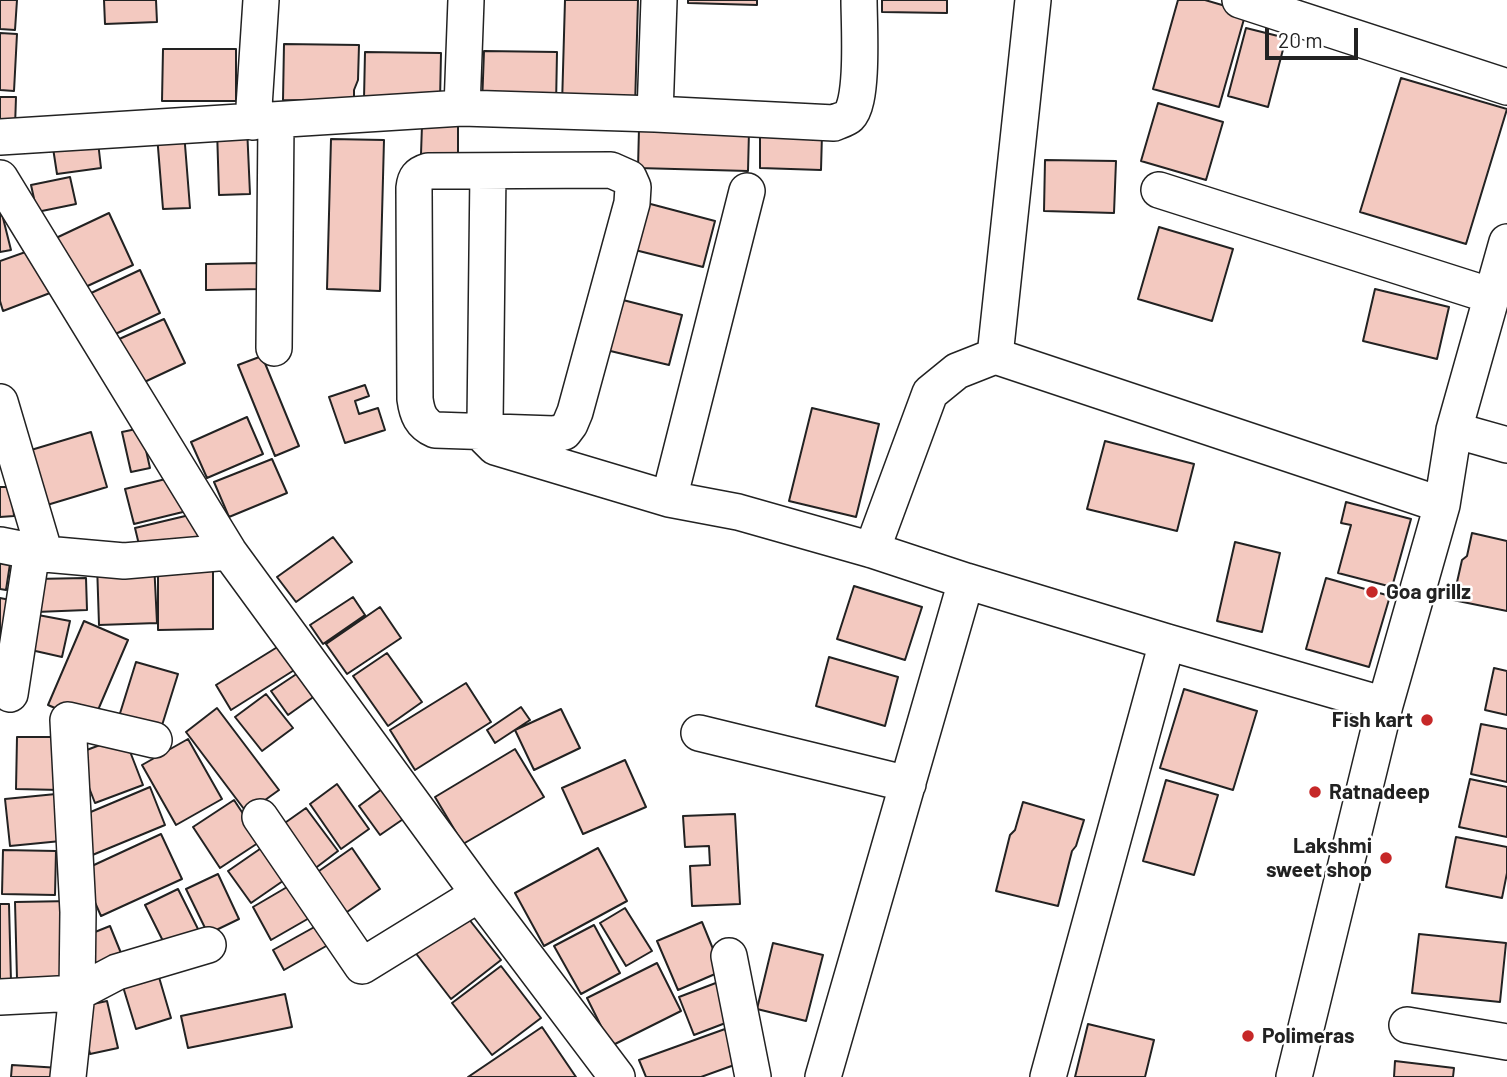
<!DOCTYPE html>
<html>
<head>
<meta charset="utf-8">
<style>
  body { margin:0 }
  #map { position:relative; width:1507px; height:1077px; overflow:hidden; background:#fff; font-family:Barlow,sans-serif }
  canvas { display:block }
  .scale { position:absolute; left:1265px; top:28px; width:93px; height:32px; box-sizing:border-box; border:4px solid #222; border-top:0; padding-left:9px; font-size:21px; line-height:24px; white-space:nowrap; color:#222; -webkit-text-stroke:5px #fff; paint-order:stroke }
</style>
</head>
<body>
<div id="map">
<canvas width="1507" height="1077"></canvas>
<div class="scale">20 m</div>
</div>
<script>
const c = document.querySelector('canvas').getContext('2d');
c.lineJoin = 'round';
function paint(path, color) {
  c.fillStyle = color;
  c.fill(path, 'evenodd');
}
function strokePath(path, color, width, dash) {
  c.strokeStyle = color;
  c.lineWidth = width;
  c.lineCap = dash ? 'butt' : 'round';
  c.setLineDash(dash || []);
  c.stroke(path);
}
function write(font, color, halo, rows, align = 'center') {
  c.font = font + ' Barlow,sans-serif';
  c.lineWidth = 5;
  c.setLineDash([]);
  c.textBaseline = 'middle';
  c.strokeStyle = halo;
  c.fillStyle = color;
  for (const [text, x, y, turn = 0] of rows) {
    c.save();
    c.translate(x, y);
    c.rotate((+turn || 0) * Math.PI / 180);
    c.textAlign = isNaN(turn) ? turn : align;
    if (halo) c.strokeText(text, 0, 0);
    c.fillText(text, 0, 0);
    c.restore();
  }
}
const building = new Path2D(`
  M 0,0 L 17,0 L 15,30 L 0,29 Z
  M 104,0 L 156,0 L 157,22 L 105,24 Z
  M 565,0 L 638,0 L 635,107 L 562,105 Z
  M 688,0 L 757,0 L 757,5 L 688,3 Z
  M 882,0 L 947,0 L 947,13 L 882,12 Z
  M 1178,0 L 1205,0 L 1246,12 L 1219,107 L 1153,89 Z
  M 1246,28 L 1286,38 L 1268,107 L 1228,96 Z
  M 0,33 L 17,34 L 14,91 L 0,90 Z
  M 284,44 L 359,45 L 358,80 L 354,90 L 354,101 L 283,100 Z
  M 163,49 L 236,49 L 236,101 L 162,101 Z
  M 484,51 L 557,52 L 556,106 L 482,105 Z
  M 365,52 L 441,53 L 440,101 L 364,99 Z
  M 1401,78 L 1507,109 L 1466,244 L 1360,212 Z
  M 0,97 L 16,97 L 15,127 L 0,127 Z
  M 1158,103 L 1223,122 L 1206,180 L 1141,161 Z
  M 422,125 L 458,126 L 458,155 L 421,154 Z
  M 247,127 L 250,194 L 219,195 L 217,129 Z
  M 639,128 L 749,131 L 748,171 L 638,168 Z
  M 184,132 L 190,208 L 163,209 L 157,135 Z
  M 760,132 L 822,134 L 821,170 L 760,168 Z
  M 331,139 L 384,140 L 380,291 L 327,289 Z
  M 98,142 L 101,168 L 57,174 L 53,148 Z
  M 1045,160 L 1116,161 L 1114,213 L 1044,211 Z
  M 70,177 L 76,204 L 37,212 L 31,185 Z
  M 643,202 L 715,221 L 703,267 L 631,249 Z
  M 0,206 L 11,250 L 0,252 Z
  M 109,213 L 133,265 L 81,289 L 56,238 Z
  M 1159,227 L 1233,249 L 1212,321 L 1138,299 Z
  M 34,249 L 50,293 L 3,311 L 0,301 L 0,261 Z
  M 262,263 L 262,289 L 206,290 L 206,264 Z
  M 140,270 L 160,313 L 109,337 L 89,294 Z
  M 1375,289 L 1449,307 L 1437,359 L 1363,341 Z
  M 615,298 L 682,315 L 669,365 L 602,349 Z
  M 164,319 L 185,363 L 138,385 L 117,340 Z
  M 262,356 L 299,446 L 275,456 L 238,365 Z
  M 365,385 L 369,396 L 355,401 L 359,414 L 378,408 L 385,430 L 345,443 L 329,397 Z
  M 812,408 L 879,424 L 856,517 L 789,501 Z
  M 247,417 L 263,454 L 207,478 L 191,442 Z
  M 141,428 L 150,468 L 131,472 L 122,432 Z
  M 91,432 L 107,487 L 47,505 L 31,450 Z
  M 1105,441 L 1194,464 L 1177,531 L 1087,509 Z
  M 272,459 L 287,493 L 229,517 L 214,482 Z
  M 182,475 L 191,510 L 134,524 L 125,489 Z
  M 0,487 L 11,487 L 14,516 L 0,517 Z
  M 1346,502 L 1411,519 L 1392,587 L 1338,573 L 1351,525 L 1341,523 Z
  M 202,512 L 207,537 L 141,553 L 135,528 Z
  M 1472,533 L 1507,541 L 1507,611 L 1453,600 L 1462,560 L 1467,556 Z
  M 333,537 L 352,562 L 296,602 L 277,577 Z
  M 1235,542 L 1280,553 L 1262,632 L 1217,621 Z
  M 0,549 L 12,551 L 6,590 L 0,589 Z
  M 154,562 L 157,623 L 99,625 L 97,564 Z
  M 158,566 L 213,566 L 213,629 L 158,630 Z
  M 86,578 L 87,610 L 36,612 L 35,579 Z
  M 1326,578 L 1390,596 L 1369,667 L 1306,649 Z
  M 854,586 L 922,607 L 905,660 L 837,639 Z
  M 353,597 L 365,615 L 323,644 L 310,625 Z
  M 0,598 L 20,602 L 0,702 Z
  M 380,607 L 401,638 L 347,674 L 326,644 Z
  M 38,615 L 70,621 L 62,657 L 31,650 Z
  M 84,621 L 128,640 L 92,724 L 48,705 Z
  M 292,638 L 307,662 L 231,710 L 216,685 Z
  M 387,653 L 422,702 L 388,726 L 353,676 Z
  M 829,657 L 898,677 L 885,726 L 816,706 Z
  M 136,662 L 178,674 L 159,735 L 117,723 Z
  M 310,665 L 326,688 L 288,715 L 271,691 Z
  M 1494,668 L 1507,671 L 1507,715 L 1485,710 Z
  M 466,683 L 491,722 L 415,770 L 390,730 Z
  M 1184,689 L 1257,711 L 1233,790 L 1160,768 Z
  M 266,694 L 293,728 L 262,751 L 235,717 Z
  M 521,707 L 530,720 L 495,743 L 487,730 Z
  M 217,708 L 279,790 L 247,813 L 186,732 Z
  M 561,709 L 580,748 L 534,770 L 515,730 Z
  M 1481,724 L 1507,729 L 1507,782 L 1471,774 Z
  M 124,736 L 143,785 L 95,803 L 76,754 Z
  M 17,737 L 60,737 L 60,790 L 16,789 Z
  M 188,739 L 222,799 L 176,825 L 142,765 Z
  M 515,749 L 544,797 L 463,844 L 435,797 Z
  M 625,760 L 646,807 L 583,834 L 562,788 Z
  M 1470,779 L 1507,787 L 1507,837 L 1459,827 Z
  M 1166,780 L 1218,795 L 1194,875 L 1143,861 Z
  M 390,783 L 412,813 L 380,835 L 359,806 Z
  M 337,784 L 369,829 L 341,849 L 310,804 Z
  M 150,787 L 165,825 L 90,856 L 74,819 Z
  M 56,794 L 61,841 L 10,846 L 5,799 Z
  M 234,800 L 261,841 L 220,868 L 193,827 Z
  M 1023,802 L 1084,820 L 1076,846 L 1072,851 L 1058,906 L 996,891 L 1010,835 L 1015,830 Z
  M 306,808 L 338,851 L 305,876 L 272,832 Z
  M 735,814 L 740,904 L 692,906 L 690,866 L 710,865 L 709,846 L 685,847 L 683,816 Z
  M 161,834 L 182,879 L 101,916 L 81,871 Z
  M 1456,837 L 1507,847 L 1507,873 L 1502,898 L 1446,887 Z
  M 270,842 L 293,874 L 251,903 L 228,871 Z
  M 352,848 L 380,889 L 334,921 L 306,880 Z
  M 598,848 L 627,901 L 544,946 L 515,893 Z
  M 3,850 L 56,851 L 55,895 L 2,894 Z
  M 218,874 L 239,919 L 208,934 L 186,889 Z
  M 299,880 L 318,913 L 271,940 L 253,907 Z
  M 178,889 L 199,931 L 166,947 L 145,905 Z
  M 72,901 L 74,977 L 17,979 L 15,902 Z
  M 0,904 L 9,904 L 11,982 L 0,982 Z
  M 625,908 L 652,951 L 626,966 L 600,923 Z
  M 461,909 L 501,960 L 451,999 L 411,947 Z
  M 702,922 L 722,971 L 678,990 L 657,941 Z
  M 318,925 L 328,945 L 284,970 L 273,950 Z
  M 594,925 L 620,973 L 581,994 L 554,946 Z
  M 110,926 L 123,958 L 97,969 L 85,936 Z
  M 1419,934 L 1506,943 L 1500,1002 L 1412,993 Z
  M 773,943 L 823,955 L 806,1021 L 757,1009 Z
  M 657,963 L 681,1011 L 611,1046 L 587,998 Z
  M 501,966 L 541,1018 L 492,1055 L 452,1003 Z
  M 156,967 L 171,1018 L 136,1029 L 120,977 Z
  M 721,981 L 736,1019 L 694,1035 L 679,997 Z
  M 285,994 L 292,1027 L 188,1048 L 181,1016 Z
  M 107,1001 L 118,1048 L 90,1054 L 79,1007 Z
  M 1088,1024 L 1154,1040 L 1145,1077 L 1075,1077 Z
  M 542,1027 L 576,1077 L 468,1077 Z
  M 725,1029 L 737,1064 L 701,1077 L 646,1077 L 639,1060 Z
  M 1395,1061 L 1454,1068 L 1453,1077 L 1394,1077 Z
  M 12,1065 L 60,1068 L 60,1077 L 11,1077 Z`);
paint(building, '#f3c9c0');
strokePath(building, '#222', 2);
const minor = new Path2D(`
  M 1240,0 L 1507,87
  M 462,108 L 466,0
  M 655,114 L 659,0
  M 253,122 L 261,0
  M 0,137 L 462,108 L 655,114 L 834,123 C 838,121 846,119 849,116 C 864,102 859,22 859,0
  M 611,170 L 629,178 L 633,187 L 632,203 L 575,412 L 570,424 L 564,432 L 554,434 L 435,430 C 421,424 417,414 415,399 L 414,188 C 415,178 418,174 428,171 Z
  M 488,171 L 485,423 L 486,438 L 495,447 L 669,499 L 738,512 L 872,550 L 966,581 L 1167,642 L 1385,705
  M 0,178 L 229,552 L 479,894 L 617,1077
  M 1159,190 L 1492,296
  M 274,348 L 276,121
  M 995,356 L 1442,505
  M 0,402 L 45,554
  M 1454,430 L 1507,445
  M 669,499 L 747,191
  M 0,545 L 45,554 L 124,561 L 229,552
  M 872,550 L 930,393 L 957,371 L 995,356 L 1033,0
  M 10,694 L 32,551
  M 699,733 L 908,784
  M 260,817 L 362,966 L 479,894
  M 729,956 L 753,1077
  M 0,997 L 77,993 L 117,972 L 208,945
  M 1407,1025 L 1507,1042
  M 68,1077 L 77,993 L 78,912 L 68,720 L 154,740
  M 823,1077 L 966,581
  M 1048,1077 L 1167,642
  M 1294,1077 L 1385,705 L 1442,505 L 1454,430 L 1507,242`);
strokePath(minor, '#222', 38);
strokePath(minor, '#fff', 35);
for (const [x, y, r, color] of [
  [1372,592,7,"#c62828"],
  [1427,720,7,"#c62828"],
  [1315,792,7,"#c62828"],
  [1386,858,7,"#c62828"],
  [1248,1036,7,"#c62828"]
]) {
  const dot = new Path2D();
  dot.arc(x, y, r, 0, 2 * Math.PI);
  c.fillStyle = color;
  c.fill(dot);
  strokePath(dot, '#fff', 2.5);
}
write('bold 21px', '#222', '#fff', [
  ["Goa grillz",1386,592],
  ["Fish kart",1413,720,"right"],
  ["Ratnadeep",1329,792],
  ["Lakshmi",1372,846,"right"],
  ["sweet shop",1372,870,"right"],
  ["Polimeras",1262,1036]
], 'left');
</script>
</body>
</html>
